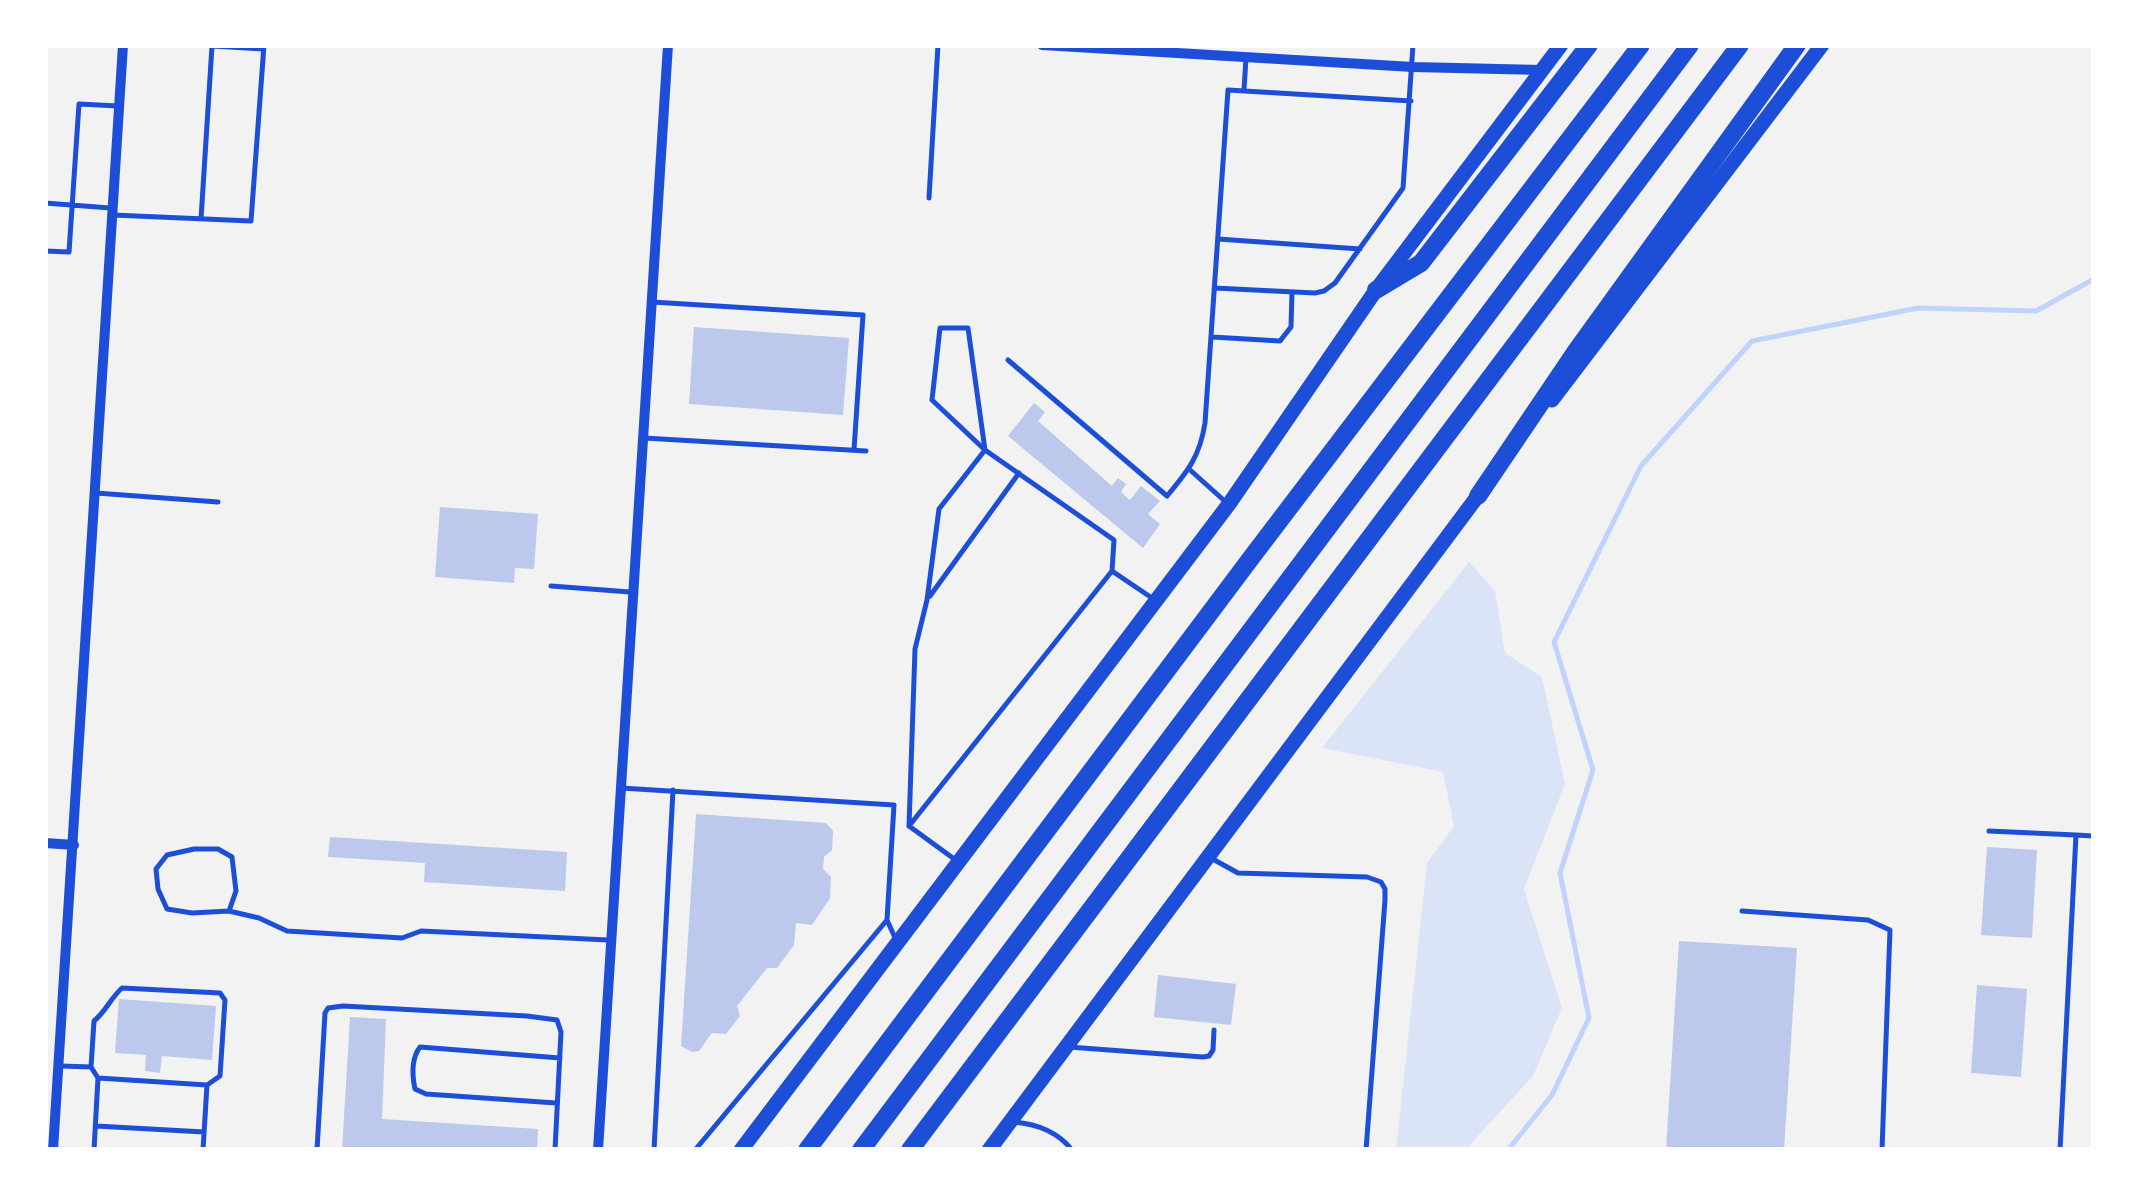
<!DOCTYPE html>
<html>
<head>
<meta charset="utf-8">
<style>
  body { margin:0 }
  #map { position:relative; width:2139px; height:1195px; overflow:hidden; background:#f2f2f2; font-family:Montserrat,sans-serif }
  canvas { display:block }
  .frame { position:absolute; inset:0; border:48px solid #fff; pointer-events:none }
</style>
</head>
<body>
<div id="map">
<canvas width="2139" height="1195"></canvas>
<div class="frame"></div>
</div>
<script>
const c = document.querySelector('canvas').getContext('2d');
c.lineJoin = 'round';
function paint(path, color) {
  c.fillStyle = color;
  c.fill(path, 'evenodd');
}
function strokePath(path, color, width, dash) {
  c.strokeStyle = color;
  c.lineWidth = width;
  c.lineCap = dash ? 'butt' : 'round';
  c.setLineDash(dash || []);
  c.stroke(path);
}
paint(new Path2D(`
  M 1469,562 L 1495,591 L 1505,653 L 1542,677 L 1565,784 L 1524,889 L 1562,1008 L 1533,1076 L 1465,1150 L 1396,1150 L 1427,863 L 1454,826 L 1443,772 L 1322,748 Z`), '#dbe4f7');
strokePath(new Path2D(`
  M 1508,1150 L 1552,1095 L 1589,1018 L 1560,873 L 1593,770 L 1554,642 L 1641,466 L 1752,341 L 1918,308 L 2036,311 L 2094,279`), '#bfd3fe', 5);
paint(new Path2D(`
  M 694,327 L 849,338 L 843,415 L 689,404 Z
  M 1034,403 L 1045,412 L 1038,421 L 1112,486 L 1118,478 L 1126,484 L 1121,492 L 1130,500 L 1141,486 L 1160,501 L 1148,514 L 1160,524 L 1143,548 L 1008,436 Z
  M 440,507 L 538,514 L 534,569 L 515,568 L 514,583 L 435,577 Z
  M 696,814 L 826,823 L 833,831 L 832,850 L 824,857 L 823,869 L 831,877 L 830,898 L 812,925 L 796,923 L 794,945 L 777,968 L 767,968 L 737,1006 L 740,1016 L 726,1034 L 712,1033 L 699,1051 L 692,1052 L 681,1046 Z
  M 330,837 L 567,852 L 565,891 L 424,882 L 425,863 L 328,857 Z
  M 1987,847 L 2037,850 L 2032,938 L 1981,935 Z
  M 1679,941 L 1797,948 L 1784,1150 L 1666,1150 Z
  M 1158,975 L 1236,984 L 1231,1025 L 1154,1017 Z
  M 1977,985 L 2027,989 L 2021,1077 L 1971,1073 Z
  M 119,999 L 216,1006 L 212,1060 L 162,1056 L 160,1073 L 145,1071 L 146,1055 L 115,1053 Z
  M 350,1017 L 386,1019 L 382,1119 L 538,1129 L 537,1150 L 342,1150 Z`), '#bdc9ec');
strokePath(new Path2D(`
  M 1244,90 L 1246,58
  M 929,198 L 938,45
  M 45,203 L 110,208
  M 113,215 L 251,221 L 264,45
  M 201,219 L 212,46 L 263,49
  M 1218,239 L 1360,249
  M 45,251 L 69,252 L 79,104 L 118,106
  M 1214,288 L 1315,293 L 1324,291 L 1335,283 L 1403,188 L 1413,45
  M 652,302 L 863,315 L 854,450
  M 1212,337 L 1280,341 L 1291,327 L 1292,292
  M 1008,360 L 1167,496 C 1188,471 1200,456 1205,423 L 1228,90 L 1411,101
  M 644,438 L 866,451
  M 1189,469 L 1228,504
  M 96,493 L 218,502
  M 551,586 L 630,592
  M 930,596 L 1019,473
  M 621,788 L 894,805 L 887,920 L 695,1150
  M 909,826 L 915,649 L 927,600 L 939,509 L 985,450 L 932,400 L 940,328 L 968,328 L 985,450 L 1114,540 L 1112,571
  M 1989,831 L 2076,835
  M 1209,857 L 1238,873 L 1367,877 L 1381,882 L 1385,889 L 1385,900 L 1366,1150
  M 957,861 L 909,826 L 1112,571 L 1152,598
  M 229,911 L 192,913 L 167,909 L 158,889 L 156,869 L 167,855 L 194,849 L 218,849 L 232,857 L 236,891 L 229,911 L 259,918 L 287,931 L 402,938 L 421,931 L 608,940
  M 1742,911 L 1868,920 L 1890,930 L 1882,1150
  M 887,920 L 896,940
  M 1069,1047 L 1203,1057 L 1209,1056 L 1213,1050 L 1214,1030
  M 61,1066 L 91,1067 L 98,1078 L 207,1085 L 203,1150
  M 91,1067 L 94,1021 C 106,1011 110,999 122,988 L 220,993 L 225,1000 L 220,1076 L 207,1085
  M 556,1103 L 426,1094 L 415,1089 C 412,1075 411,1059 420,1047 L 560,1058
  M 1014,1122 C 1037,1124 1058,1132 1072,1150
  M 96,1126 L 204,1132
  M 94,1150 L 98,1078
  M 317,1150 L 325,1013 L 328,1008 L 343,1006 L 527,1016 L 557,1020 L 561,1032 L 555,1150
  M 654,1150 L 673,790
  M 2060,1150 L 2076,835 L 2094,836`), '#1d4ed8', 5);
strokePath(new Path2D(`
  M 1042,45 L 1413,67 L 1542,70
  M 45,843 L 74,845
  M 53,1150 L 123,45
  M 598,1150 L 668,45`), '#1d4ed8', 10);
strokePath(new Path2D(`
  M 1552,400 L 1822,45
  M 741,1150 L 1229,504 L 1376,290 L 1561,45
  M 989,1150 L 1483,489`), '#1d4ed8', 15);
strokePath(new Path2D(`
  M 1376,290 L 1421,263 L 1589,45
  M 1478,496 L 1576,351 L 1797,45
  M 807,1150 L 1251,558 L 1641,45
  M 861,1150 L 1690,45
  M 910,1150 L 1740,45`), '#1d4ed8', 18);
</script>
</body>
</html>
